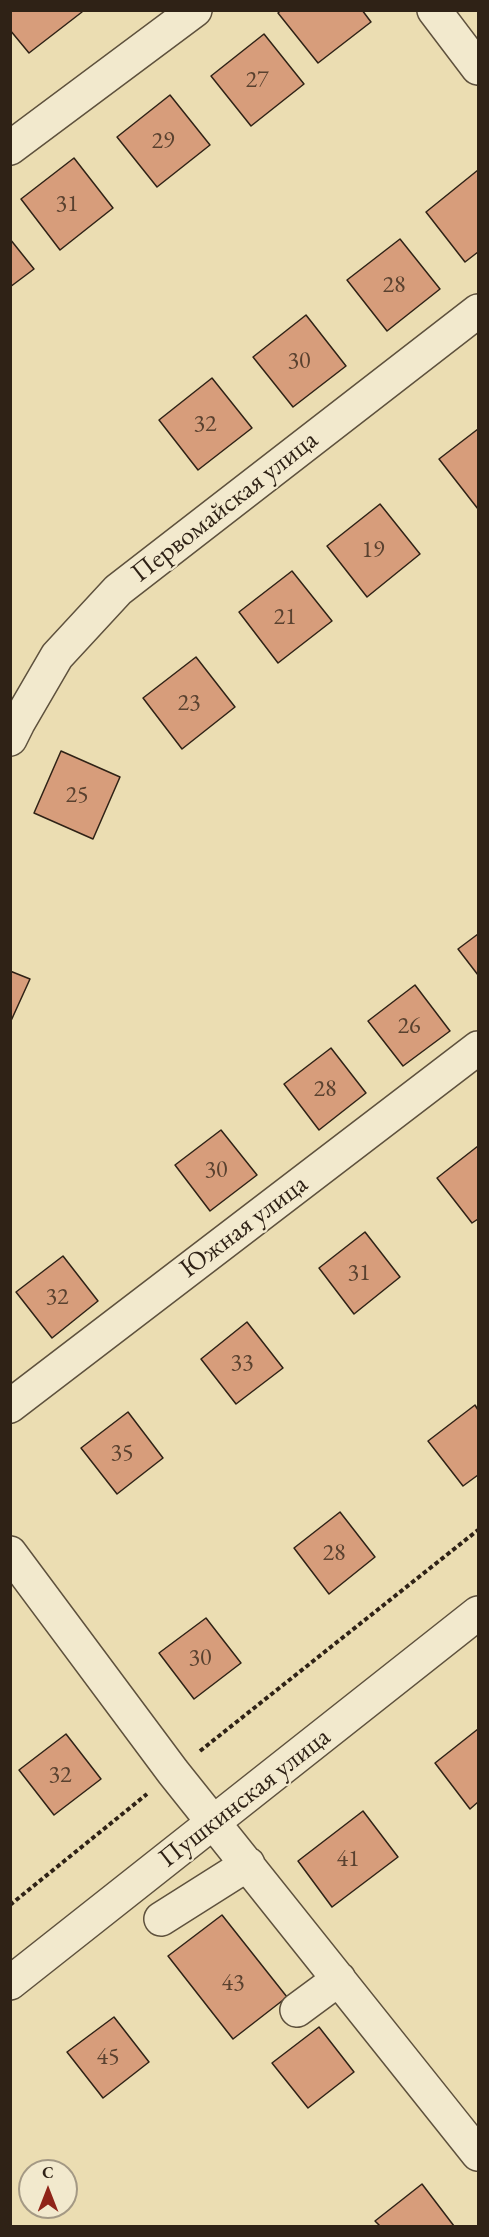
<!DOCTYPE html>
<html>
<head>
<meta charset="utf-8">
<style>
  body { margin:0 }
  #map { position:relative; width:489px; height:2237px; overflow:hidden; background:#ebddb2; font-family:"EB Garamond",serif }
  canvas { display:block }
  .frame { position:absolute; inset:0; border:12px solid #2f2216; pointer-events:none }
  .north { position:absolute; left:18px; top:2159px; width:60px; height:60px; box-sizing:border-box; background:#f2e9cd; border:2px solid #a49984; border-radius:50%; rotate:0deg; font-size:16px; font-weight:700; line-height:24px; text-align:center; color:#2f2216 }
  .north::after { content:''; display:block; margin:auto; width:21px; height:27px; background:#8f2418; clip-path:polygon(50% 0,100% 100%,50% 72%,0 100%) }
</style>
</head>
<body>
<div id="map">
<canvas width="489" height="2237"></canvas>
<div class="frame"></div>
<div class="north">С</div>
</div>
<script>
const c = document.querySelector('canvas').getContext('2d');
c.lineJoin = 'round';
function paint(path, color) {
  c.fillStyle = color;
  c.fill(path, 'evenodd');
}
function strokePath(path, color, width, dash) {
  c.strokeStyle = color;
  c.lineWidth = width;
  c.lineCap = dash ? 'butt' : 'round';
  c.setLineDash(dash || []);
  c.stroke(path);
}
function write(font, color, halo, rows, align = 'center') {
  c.font = font + ' "EB Garamond",serif';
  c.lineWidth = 4.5;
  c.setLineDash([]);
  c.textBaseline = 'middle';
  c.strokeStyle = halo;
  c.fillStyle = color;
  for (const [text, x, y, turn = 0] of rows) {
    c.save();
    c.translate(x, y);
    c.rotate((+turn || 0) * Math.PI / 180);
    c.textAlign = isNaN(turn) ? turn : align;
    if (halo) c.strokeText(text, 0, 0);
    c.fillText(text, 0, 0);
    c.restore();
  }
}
const building = new Path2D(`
  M 10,10 L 81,10 L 82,12 L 29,53 L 10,30 Z
  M 281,10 L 362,10 L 371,22 L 318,63 L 278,13 Z
  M 264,34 L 304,84 L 251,126 L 211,76 Z
  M 170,95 L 210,145 L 157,187 L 117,137 Z
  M 74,158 L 113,208 L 60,250 L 21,199 Z
  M 478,170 L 478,252 L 465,262 L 426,212 Z
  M 10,239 L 34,269 L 10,287 Z
  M 400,239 L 440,289 L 387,331 L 347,280 Z
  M 306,315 L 346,366 L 293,407 L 253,357 Z
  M 212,378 L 252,428 L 198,470 L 159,420 Z
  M 478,429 L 478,509 L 439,459 Z
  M 380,504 L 420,554 L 367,597 L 327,546 Z
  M 292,571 L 332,621 L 278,663 L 239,612 Z
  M 196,657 L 235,707 L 182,749 L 143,698 Z
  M 61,751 L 120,777 L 93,839 L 34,813 Z
  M 478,934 L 478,975 L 458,949 Z
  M 10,971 L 30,979 L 10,1023 Z
  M 415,985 L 450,1031 L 403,1066 L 368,1021 Z
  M 331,1048 L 366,1093 L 319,1130 L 284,1084 Z
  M 221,1130 L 257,1175 L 210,1211 L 175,1165 Z
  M 478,1146 L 478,1219 L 472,1223 L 437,1178 Z
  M 365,1232 L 400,1277 L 354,1314 L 319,1268 Z
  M 63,1256 L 98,1301 L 52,1338 L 16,1292 Z
  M 247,1322 L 283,1368 L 236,1404 L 201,1359 Z
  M 475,1405 L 478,1410 L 478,1475 L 463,1486 L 428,1441 Z
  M 128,1412 L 163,1458 L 117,1494 L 81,1448 Z
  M 340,1512 L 375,1557 L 329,1594 L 294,1548 Z
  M 206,1618 L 241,1663 L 194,1699 L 159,1653 Z
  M 478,1729 L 478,1802 L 470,1809 L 435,1763 Z
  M 66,1734 L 101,1779 L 54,1815 L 19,1770 Z
  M 363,1811 L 398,1857 L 332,1907 L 298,1861 Z
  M 222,1915 L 287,1997 L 233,2039 L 168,1956 Z
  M 114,2017 L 149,2062 L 103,2098 L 67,2052 Z
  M 319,2027 L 354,2072 L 308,2108 L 272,2063 Z
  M 422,2184 L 454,2226 L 380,2226 L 375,2221 Z`);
paint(building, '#d79d7b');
strokePath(building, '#2f2216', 1.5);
const minor = new Path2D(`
  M 434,10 L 478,68
  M 10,148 L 195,10
  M 10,739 L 18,723 L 57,656 L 118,590 L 478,311
  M 10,1406 L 478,1048
  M 10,1553 L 173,1772 L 478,2154
  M 161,1919 L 248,1864
  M 10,1983 L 478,1613
  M 297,2010 L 339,1979`);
strokePath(minor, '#5e513d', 36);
strokePath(new Path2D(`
  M 200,1751 L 478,1530
  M 10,1905 L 147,1794`), '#2f2216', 4, [4.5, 3]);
strokePath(minor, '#f2e9cd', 33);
write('24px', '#59412f', null, [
  ["27",257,80],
  ["29",163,141],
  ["31",67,204],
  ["28",394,285],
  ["30",299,361],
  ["32",205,424],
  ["19",373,550],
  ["21",285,617],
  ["23",189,703],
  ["25",77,795],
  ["26",409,1026],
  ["28",325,1089],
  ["30",216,1170],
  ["31",359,1273],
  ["32",57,1297],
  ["33",242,1363],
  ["35",122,1453],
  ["28",334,1553],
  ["30",200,1658],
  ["32",60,1775],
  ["41",348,1859],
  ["43",233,1983],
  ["45",108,2057]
]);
write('27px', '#2f2216', '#f2e9cd', [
  ["Первомайская улица",225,507,-38],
  ["Южная улица",244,1227,-37],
  ["Пушкинская улица",245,1798,-38]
]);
</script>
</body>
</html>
